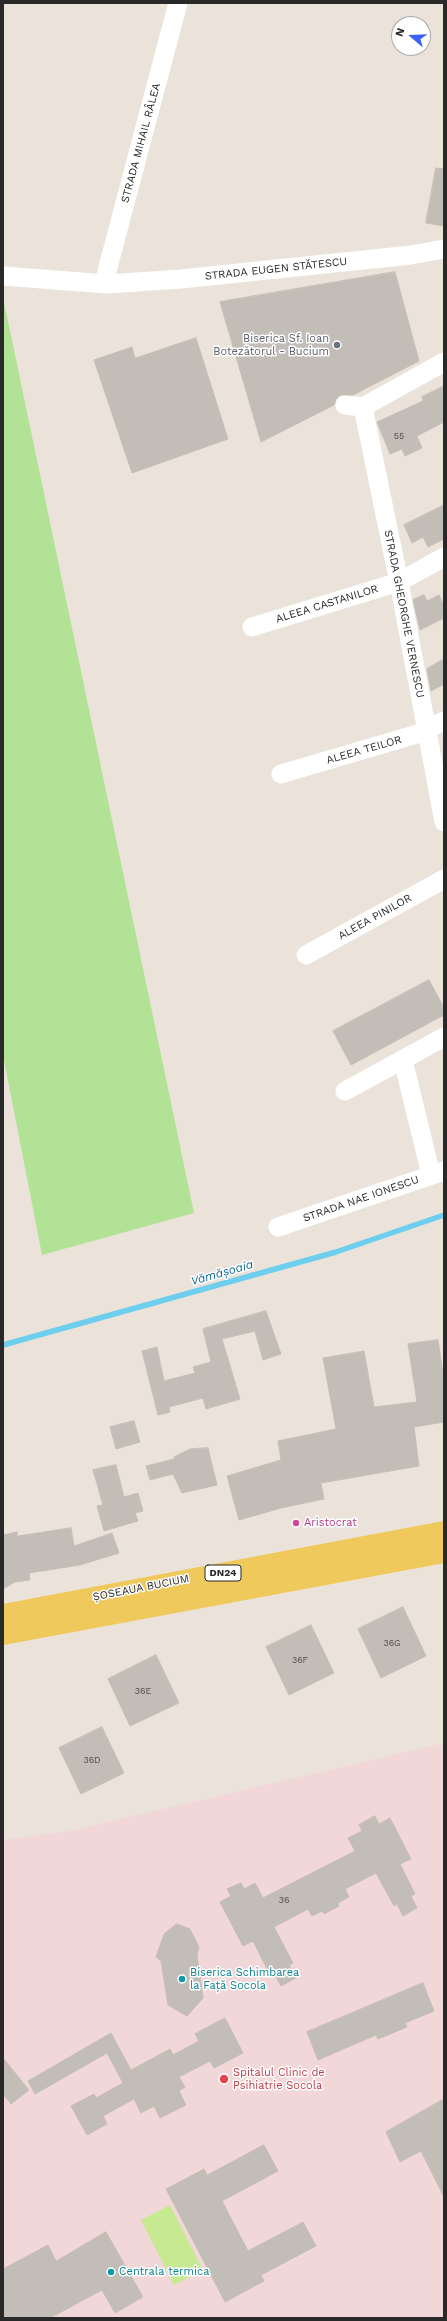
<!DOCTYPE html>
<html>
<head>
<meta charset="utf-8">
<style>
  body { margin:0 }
  #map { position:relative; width:447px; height:2321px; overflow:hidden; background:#ebe3da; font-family:"Work Sans",sans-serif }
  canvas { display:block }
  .frame { position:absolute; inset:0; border:4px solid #292929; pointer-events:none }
  .north { position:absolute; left:391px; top:16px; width:40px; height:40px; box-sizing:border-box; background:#fff; border:1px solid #a9a9a9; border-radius:50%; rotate:289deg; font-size:11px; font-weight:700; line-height:16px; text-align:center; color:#292929 }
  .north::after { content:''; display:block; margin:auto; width:14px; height:18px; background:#3a62f8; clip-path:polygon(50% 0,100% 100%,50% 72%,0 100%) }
</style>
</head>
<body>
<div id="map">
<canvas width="447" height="2321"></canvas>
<div class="frame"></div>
<div class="north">N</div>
</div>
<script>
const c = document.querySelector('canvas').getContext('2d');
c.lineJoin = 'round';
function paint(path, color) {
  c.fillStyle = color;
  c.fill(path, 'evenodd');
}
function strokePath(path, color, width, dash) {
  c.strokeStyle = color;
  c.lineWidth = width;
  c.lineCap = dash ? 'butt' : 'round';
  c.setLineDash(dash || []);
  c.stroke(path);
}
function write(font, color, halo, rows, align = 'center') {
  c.font = font + ' "Work Sans",sans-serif';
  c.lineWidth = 3;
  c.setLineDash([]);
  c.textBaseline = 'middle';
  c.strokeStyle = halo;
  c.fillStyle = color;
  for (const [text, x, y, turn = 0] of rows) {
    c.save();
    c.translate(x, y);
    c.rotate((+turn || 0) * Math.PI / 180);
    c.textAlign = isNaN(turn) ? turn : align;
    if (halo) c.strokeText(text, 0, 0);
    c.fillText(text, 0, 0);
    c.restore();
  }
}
paint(new Path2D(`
  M 444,1743 L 444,2318 L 3,2318 L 3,1840 L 69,1831 Z`), '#f2d7d9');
paint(new Path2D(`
  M 3,297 L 194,1213 L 42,1255 L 3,1055 Z`), '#b2e296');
paint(new Path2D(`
  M 170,2205 L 203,2270 L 174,2285 L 141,2220 Z`), '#c6e992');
strokePath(new Path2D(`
  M 3,1345 L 336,1252 L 444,1215`), '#6dceed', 5.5);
const building = new Path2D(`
  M 436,168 L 444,169 L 444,226 L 426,223 Z
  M 395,272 L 419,361 L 353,395 L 340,395 L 336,399 L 334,405 L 261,442 L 220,302 Z
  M 196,338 L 228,439 L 132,473 L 94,360 L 132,347 L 135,358 Z
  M 444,386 L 444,422 L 417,436 L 422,448 L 405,456 L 402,449 L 390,454 L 377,422 L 423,401 L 422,397 Z
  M 444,505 L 444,539 L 428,547 L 423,537 L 412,543 L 404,525 Z
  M 424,595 L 427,601 L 439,595 L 444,606 L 444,618 L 420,630 L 413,600 Z
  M 444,659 L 444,684 L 431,691 L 427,669 Z
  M 429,980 L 444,1008 L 444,1015 L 351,1065 L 333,1031 Z
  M 266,1311 L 281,1354 L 263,1360 L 255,1331 L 222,1339 L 240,1399 L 206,1409 L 203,1398 L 169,1407 L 170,1412 L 158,1415 L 142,1351 L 157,1347 L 164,1381 L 195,1373 L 193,1367 L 211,1362 L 203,1329 Z
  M 438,1340 L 444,1380 L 444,1422 L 414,1427 L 419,1466 L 321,1483 L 324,1499 L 281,1508 L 239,1520 L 227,1476 L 281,1460 L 278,1441 L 336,1429 L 323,1358 L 364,1351 L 374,1407 L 417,1402 L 408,1344 Z
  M 134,1421 L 140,1442 L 116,1449 L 110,1427 Z
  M 208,1448 L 217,1485 L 182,1493 L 173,1474 L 150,1480 L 146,1466 L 174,1459 L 174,1457 L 190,1449 Z
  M 116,1465 L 124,1497 L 138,1493 L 143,1511 L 135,1513 L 138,1521 L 104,1531 L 97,1506 L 103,1505 L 93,1470 Z
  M 71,1528 L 74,1546 L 112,1533 L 119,1553 L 80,1565 L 29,1573 L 30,1580 L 15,1582 L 3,1589 L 3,1535 L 17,1532 L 17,1536 Z
  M 403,1607 L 426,1656 L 381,1678 L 358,1629 Z
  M 311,1625 L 334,1673 L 289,1695 L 266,1647 Z
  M 156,1655 L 179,1703 L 130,1726 L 108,1679 Z
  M 102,1727 L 124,1773 L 81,1794 L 59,1748 Z
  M 375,1816 L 379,1824 L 390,1818 L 411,1859 L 400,1864 L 415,1894 L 411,1896 L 417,1908 L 403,1916 L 397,1904 L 394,1906 L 376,1873 L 345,1889 L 349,1897 L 338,1903 L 339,1906 L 324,1914 L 322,1911 L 312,1916 L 308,1909 L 274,1927 L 293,1963 L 289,1965 L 296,1978 L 281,1986 L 275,1975 L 271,1977 L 253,1941 L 243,1946 L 220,1902 L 231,1896 L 227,1889 L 241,1883 L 244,1889 L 255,1883 L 263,1898 L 355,1851 L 348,1838 L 362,1831 L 359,1825 Z
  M 177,1924 L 190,1929 L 199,1947 L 197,1955 L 203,1998 L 187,2016 L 168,2005 L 161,1961 L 156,1957 L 164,1934 Z
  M 423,1983 L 434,2011 L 405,2023 L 407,2027 L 378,2039 L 376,2035 L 318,2060 L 307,2032 Z
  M 225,2018 L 243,2053 L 214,2068 L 210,2061 L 179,2077 L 185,2087 L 179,2091 L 186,2105 L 160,2118 L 154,2106 L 141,2113 L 134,2099 L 103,2116 L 107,2124 L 87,2135 L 71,2106 L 94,2094 L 96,2098 L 123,2083 L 107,2053 L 35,2094 L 28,2081 L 111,2033 L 131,2070 L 170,2049 L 173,2055 L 199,2041 L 195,2034 Z
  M 3,2058 L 29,2090 L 11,2104 L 3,2094 Z
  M 444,2099 L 444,2197 L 421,2151 L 400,2162 L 386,2132 Z
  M 264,2145 L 278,2171 L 222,2201 L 248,2251 L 303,2222 L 316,2246 L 261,2275 L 264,2281 L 225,2302 L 166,2189 L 204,2169 L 207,2175 Z
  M 106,2232 L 143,2297 L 115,2313 L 102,2290 L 50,2318 L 3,2318 L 3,2269 L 48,2245 L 56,2261 Z`);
paint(building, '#c3bdb7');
strokePath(building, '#c6bfb4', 1);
strokePath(new Path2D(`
  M 3,276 L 107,284 L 181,279 L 411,255 L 444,249
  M 107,284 L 107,271 L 178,3
  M 345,405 L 363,407 L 444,362
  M 363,407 L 399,582 L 444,822
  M 252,627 L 399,582 L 444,557
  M 281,774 L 417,734 L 444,721
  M 306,955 L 444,879
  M 403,1060 L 431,1175
  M 345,1091 L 444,1037
  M 278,1227 L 444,1171`), '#fff', 19);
strokePath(new Path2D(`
  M 3,1615 L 444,1532
  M 3,1634 L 444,1552`), '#efc95b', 22);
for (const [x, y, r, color] of [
  [337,345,4,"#6b7280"],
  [296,1523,4,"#d1479c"],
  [182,1979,4,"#0f9aa8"],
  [224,2079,5,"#e0444e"],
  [111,2272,4,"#0f9aa8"]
]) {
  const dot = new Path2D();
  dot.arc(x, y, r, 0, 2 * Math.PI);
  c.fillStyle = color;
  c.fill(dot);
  strokePath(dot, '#fff', 1.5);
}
write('9px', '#504e4c', null, [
  ["55",399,436],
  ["36G",392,1643],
  ["36F",300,1660],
  ["36E",143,1691],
  ["36D",92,1760],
  ["36",284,1900]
]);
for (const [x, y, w] of [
  [223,1573,36]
]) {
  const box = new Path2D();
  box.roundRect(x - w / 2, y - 8, w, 16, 3);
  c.fillStyle = '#fff';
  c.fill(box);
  strokePath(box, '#292929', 1);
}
write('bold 10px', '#292929', null, [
  ["DN24",223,1573]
]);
write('11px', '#292929', '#fff', [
  ["STRADA MIHAIL RÂLEA",141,143,-75],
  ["STRADA EUGEN STĂTESCU",276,269,-6],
  ["ALEEA CASTANILOR",327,604,-17],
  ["STRADA GHEORGHE VERNESCU",404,614,79],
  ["ALEEA TEILOR",364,750,-16],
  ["ALEEA PINILOR",375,917,-29],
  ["STRADA NAE IONESCU",361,1199,-19],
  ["ȘOSEAUA BUCIUM",141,1588,-11]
]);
write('11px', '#5b616d', '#fff', [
  ["Biserica Sf. Ioan",329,339],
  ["Botezătorul - Bucium",329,352]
], 'right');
write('11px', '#b23c85', '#fff', [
  ["Aristocrat",304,1523]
], 'left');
write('11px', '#0d838f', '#fff', [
  ["Biserica Schimbarea",190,1973],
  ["la Față Socola",190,1986],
  ["Centrala termica",119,2272]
], 'left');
write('11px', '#be3a42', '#fff', [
  ["Spitalul Clinic de",233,2073],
  ["Psihiatrie Socola",233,2086]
], 'left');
write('italic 12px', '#0e6b97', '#fff', [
  ["Vămășoaia",222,1273,-16]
]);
</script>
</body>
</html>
